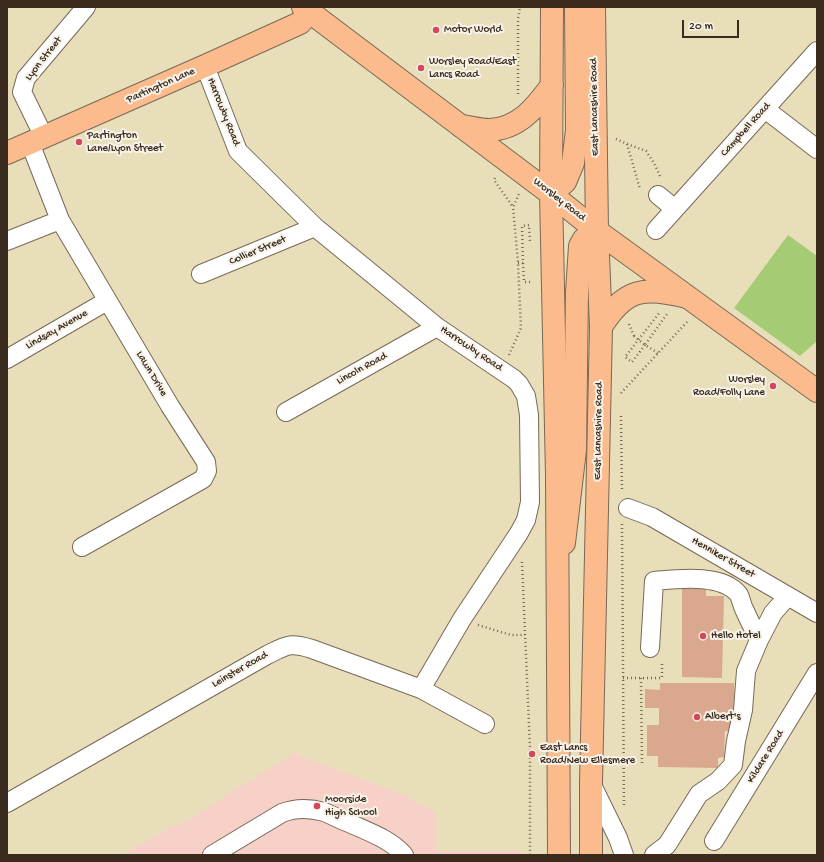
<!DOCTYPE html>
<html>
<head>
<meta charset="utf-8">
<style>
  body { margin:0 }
  #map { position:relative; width:824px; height:862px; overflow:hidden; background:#e8deba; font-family:"Gochi Hand",sans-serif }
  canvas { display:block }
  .frame { position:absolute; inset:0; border:8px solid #3b2a1e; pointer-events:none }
  .scale { position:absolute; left:682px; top:20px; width:57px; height:18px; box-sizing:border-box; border:2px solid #3b2a1e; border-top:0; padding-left:5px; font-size:12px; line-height:14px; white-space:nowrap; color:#3b2a1e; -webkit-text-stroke:3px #f7f3e8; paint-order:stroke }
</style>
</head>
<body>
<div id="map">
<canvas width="824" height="862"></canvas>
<div class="frame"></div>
<div class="scale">20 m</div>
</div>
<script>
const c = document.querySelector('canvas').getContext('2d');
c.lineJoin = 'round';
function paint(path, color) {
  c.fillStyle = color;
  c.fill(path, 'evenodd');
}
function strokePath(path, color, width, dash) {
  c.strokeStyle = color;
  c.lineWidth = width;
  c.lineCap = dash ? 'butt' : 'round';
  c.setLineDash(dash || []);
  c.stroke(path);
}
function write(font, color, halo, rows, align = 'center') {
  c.font = font + ' "Gochi Hand",sans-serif';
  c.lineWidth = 4;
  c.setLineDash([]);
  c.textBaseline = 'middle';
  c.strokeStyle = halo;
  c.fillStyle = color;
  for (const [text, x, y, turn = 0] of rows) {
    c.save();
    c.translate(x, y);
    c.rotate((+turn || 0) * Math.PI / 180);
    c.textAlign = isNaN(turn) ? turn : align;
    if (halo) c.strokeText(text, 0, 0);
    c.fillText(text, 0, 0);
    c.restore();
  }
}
paint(new Path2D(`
  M 297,752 L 296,755 L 402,794 L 436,813 L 436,851 L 522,851 L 522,855 L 122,855 L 176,824 L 178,826 L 223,799 L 223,797 Z`), '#f7d1c7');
paint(new Path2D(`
  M 788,235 L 817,256 L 817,341 L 800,356 L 734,308 Z`), '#a6cb75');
paint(new Path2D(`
  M 682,588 L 706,589 L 706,596 L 724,596 L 722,678 L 682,677 Z
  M 660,683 L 734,683 L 735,731 L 725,731 L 724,757 L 718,758 L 718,768 L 658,767 L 658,756 L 647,756 L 647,725 L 659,725 L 659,708 L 645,708 L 645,689 L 660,690 Z`), '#daa88f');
const minor = new Path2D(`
  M 205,66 L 238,151 L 315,227 L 437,327 L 514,379 L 519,384 L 526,396 L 529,415 L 530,502 L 526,520 L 519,533 L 462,619 L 421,689
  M 765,109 L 817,149
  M 44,137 L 22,92 L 26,78 L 86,7
  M 30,143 L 60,220 L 170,406 L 206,462 L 207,471 L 203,479 L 82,547
  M 658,195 L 675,209
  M 656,230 L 817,51
  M 7,241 L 60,220
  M 201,274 L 315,227
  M 7,359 L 107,301
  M 286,412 L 437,327
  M 628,508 L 652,517 L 817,613
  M 650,648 L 654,581 C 677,579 723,573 739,595 C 741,599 742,605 744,609 C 749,620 754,630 759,640
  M 591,783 L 618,838 L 624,855
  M 7,803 L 267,655 C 287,645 290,642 312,649 L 421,689 L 485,724
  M 714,841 L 817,673
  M 212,855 L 282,813 C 295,808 310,808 324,812 C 332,815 341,820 349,823 C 369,832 390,839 404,855
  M 654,855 L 667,845 L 699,794 L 718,781 L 733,765 L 736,741 L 743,710 L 746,671 L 759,640 L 773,613 L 788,596`);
const major = new Path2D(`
  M 303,7 L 551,194 L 597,231 L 817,391
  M 7,153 L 205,66 L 300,23 L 310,12
  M 551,194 L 565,182 L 573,163 L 577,130 L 576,7
  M 564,543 L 575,450 L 577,292 L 580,246 L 584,239 L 589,234 L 597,231`);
const highway = new Path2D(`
  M 552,7 L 551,194 L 557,475 L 559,855
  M 461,126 C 470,127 480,130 489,130 C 519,129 536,107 552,85
  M 601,327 C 626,287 644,287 687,297
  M 591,855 L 591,783 L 601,327 L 597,231 L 594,7`);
strokePath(minor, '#786955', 20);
strokePath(major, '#786955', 24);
strokePath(highway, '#786955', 24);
strokePath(new Path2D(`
  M 518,94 L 518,19 L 520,7
  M 616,139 L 627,144 L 640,189
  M 627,144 L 646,151 L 654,163 L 661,178
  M 495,178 L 494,180 L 513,207
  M 518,263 L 523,263 L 522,226 L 529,225 L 530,242
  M 523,263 L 524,282 L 531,282 L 531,281
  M 629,324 L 634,336
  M 645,345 L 632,362 L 625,357 L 660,312
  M 658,353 L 645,345 L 667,314
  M 509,355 L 521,328 L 518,263 L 513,207 L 519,194
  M 621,393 L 688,321
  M 621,416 L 622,491
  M 622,524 L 624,807
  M 522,562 L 530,748 L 530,855
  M 478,625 L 511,635 L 525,635
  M 623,678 L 662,678 L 662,662
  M 641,678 L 642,763`), '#786955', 2.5, [1, 3]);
strokePath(minor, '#fff', 18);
strokePath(major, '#fbbb8d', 22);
strokePath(highway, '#fbbb8d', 22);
strokePath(new Path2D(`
  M 634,336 L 645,345`), '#786955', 2.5, [1, 3]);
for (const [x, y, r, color] of [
  [436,30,4,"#d1495b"],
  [421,68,4,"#d1495b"],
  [79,142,4,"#d1495b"],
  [773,386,4,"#d1495b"],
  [703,636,4,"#d1495b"],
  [697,717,4,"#d1495b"],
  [532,754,4,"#d1495b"],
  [317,806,4,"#d1495b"]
]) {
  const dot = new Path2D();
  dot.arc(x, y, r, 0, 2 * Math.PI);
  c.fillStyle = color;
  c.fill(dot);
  strokePath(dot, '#f7f3e8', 1.5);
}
write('11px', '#3b2a1e', '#f7f3e8', [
  ["Motor World",444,30],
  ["Worsley Road/East",429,62],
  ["Lancs Road",429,75],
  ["Partington",87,136],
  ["Lane/Lyon Street",87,149],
  ["Worsley",765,380,"right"],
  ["Road/Folly Lane",765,393,"right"],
  ["Hello Hotel",711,636],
  ["Albert's",705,717],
  ["East Lancs",540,748],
  ["Road/New Ellesmere",540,761],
  ["Moorside",325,800],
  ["High School",325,813]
], 'left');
write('11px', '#3b2a1e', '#f7f3e8', [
  ["Lyon Street",44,59,-52],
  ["Partington Lane",161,86,-24],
  ["East Lancashire Road",595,107,-91],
  ["Harrowby Road",223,112,68],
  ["Campbell Road",746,130,-48],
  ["Worsley Road",559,200,38],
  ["Collier Street",258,251,-23],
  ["Lindsay Avenue",57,330,-30],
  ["Harrowby Road",471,349,34],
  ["Lincoln Road",362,369,-29],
  ["Lawn Drive",151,374,59],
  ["East Lancashire Road",599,431,-89],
  ["Henniker Street",723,558,30],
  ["Leinster Road",240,670,-30],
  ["Kildare Road",766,757,-58]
]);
</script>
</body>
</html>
